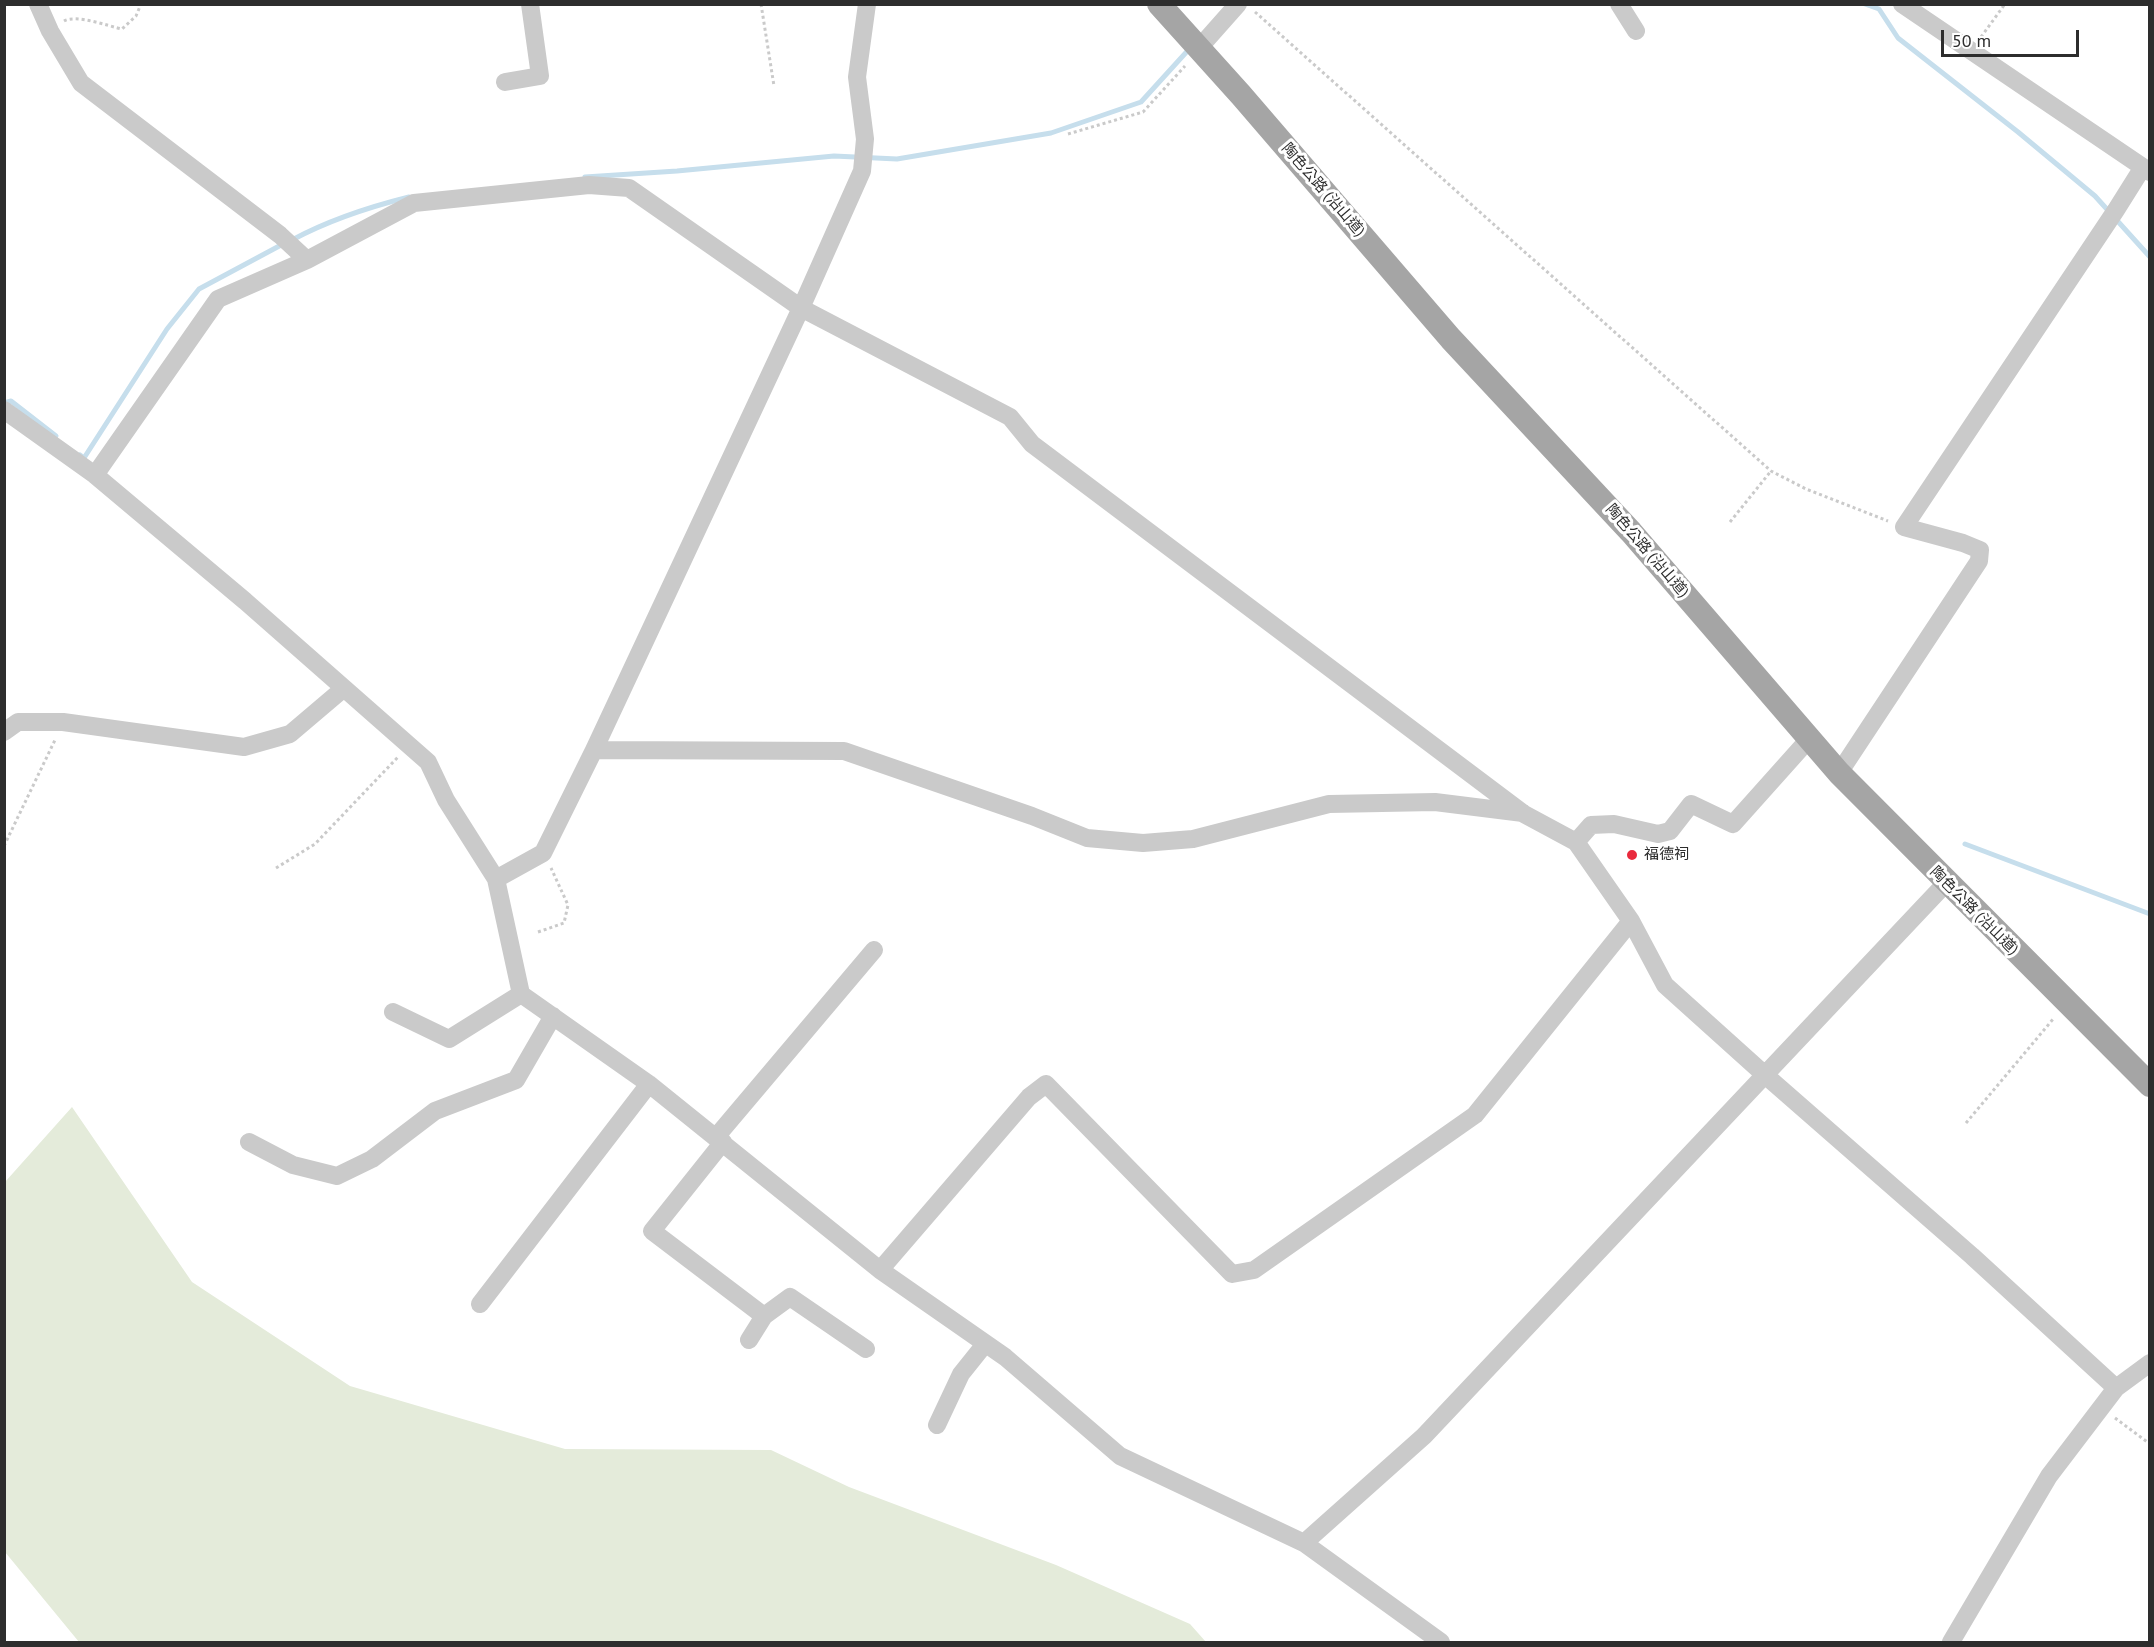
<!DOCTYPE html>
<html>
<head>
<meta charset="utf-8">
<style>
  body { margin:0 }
  #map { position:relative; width:2154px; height:1647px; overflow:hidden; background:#fff; font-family:"PT Sans",sans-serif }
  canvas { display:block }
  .frame { position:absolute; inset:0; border:6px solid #2d2d2d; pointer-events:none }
  .scale { position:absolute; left:1941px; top:30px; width:138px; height:27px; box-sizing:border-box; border:3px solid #2d2d2d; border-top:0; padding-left:8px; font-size:18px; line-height:21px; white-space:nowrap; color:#2d2d2d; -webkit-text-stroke:4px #fff; paint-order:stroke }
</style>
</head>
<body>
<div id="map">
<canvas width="2154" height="1647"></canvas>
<div class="frame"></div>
<div class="scale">50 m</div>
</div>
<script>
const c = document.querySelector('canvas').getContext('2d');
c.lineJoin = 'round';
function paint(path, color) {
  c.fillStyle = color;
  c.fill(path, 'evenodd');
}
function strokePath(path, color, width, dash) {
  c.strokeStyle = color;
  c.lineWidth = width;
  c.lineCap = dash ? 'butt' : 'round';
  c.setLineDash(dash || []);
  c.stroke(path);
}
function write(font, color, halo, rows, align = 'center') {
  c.font = font + ' "PT Sans","Noto Sans TC",sans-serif';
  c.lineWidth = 6;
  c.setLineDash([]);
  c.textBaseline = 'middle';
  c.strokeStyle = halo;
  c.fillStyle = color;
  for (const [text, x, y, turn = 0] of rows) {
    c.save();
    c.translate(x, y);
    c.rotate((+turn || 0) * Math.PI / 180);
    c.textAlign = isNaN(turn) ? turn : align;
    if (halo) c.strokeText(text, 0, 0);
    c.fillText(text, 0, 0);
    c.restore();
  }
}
paint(new Path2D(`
  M 72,1107 L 192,1282 L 350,1386 L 565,1449 L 771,1450 L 849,1487 L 1056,1565 L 1190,1624 L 1206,1642 L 79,1642 L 5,1552 L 5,1182 Z`), '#e4ebda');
strokePath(new Path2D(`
  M 1865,4 L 1879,9 L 1898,38 L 2018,132 L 2095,196 L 2150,257
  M 585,177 L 677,171 L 834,156 L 897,159 L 1051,133 L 1141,102 L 1191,47
  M 292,240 C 329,220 369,207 409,197
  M 4,403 L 11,401 L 56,436
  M 80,455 L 84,458 L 167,329 L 199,289 L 283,244
  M 1965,844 L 2150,914`), '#c6deec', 5);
strokePath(new Path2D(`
  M 761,4 L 774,86
  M 1255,12 L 1771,471 L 1806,489 L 1888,521
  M 64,21 C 76,14 108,26 122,29 L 136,16 L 141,4
  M 1981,37 L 2005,4
  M 1068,134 L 1143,112 L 1185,66
  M 1730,522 L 1771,471
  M 4,846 L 55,740
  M 276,868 L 315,844 L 398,757
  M 538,932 L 564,923 L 568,905 L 551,868
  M 1966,1123 L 2054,1018
  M 2115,1418 L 2150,1444`), '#cacaca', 3, [3, 3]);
strokePath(new Path2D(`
  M 38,4 L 50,31 L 81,83 L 280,235 L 307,260
  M 1619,4 L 1636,31
  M 1902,4 L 2150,172
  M 1199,48 L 1238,4
  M 505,82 L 540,76 L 530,4
  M 4,410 L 95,475 L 245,601 L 428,762 L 446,800 L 496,879 L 521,994 L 649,1084 L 880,1270 L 1005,1357 L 1120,1456 L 1304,1543 L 1441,1642
  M 95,475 L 218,299 L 307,260 L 414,203 L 589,185 L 629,188 L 801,308 L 1010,417 L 1032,444 L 1524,814 L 1576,842 L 1631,921 L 1665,985 L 1765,1075 L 1972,1256 L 2116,1388
  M 4,732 L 18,722 L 63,722 L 244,747 L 290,734 L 343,689
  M 594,750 L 844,751 L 1032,816 L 1087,838 L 1143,843 L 1193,839 L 1329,804 L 1435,802 L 1523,813
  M 1839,773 L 1979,561 L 1980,550 L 1963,543 L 1904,527 L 2116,210 L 2143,167
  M 1576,842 L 1591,825 L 1614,824 L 1658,834 L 1670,831 L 1691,804 L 1733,824 L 1809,739
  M 496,879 L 543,853 L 594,750 L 801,308 L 862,171 L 865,139 L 857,77 L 867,4
  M 393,1012 L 449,1039 L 521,994
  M 716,1137 L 874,950
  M 249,1142 L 293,1165 L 337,1176 L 372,1159 L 435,1111 L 516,1080 L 553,1016
  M 723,1142 L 652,1231 L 764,1316 L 790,1297 L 866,1349
  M 880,1270 L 1029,1097 L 1046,1084 L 1232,1274 L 1254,1270 L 1475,1115 L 1631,921
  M 480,1304 L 649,1084
  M 749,1340 L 764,1316
  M 937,1425 L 961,1374 L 985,1344
  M 1304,1543 L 1424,1436 L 1946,883
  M 1951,1642 L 2049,1476 L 2116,1388 L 2150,1363`), '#cacaca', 18);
strokePath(new Path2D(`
  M 1159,4 L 1241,95 L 1451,339 L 1631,532 L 1839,773 L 2150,1085`), '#a5a5a5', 24);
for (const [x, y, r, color] of [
  [1632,855,6,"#e92a3d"]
]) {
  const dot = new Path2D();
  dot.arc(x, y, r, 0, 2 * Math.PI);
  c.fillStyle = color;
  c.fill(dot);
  strokePath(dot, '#fff', 2);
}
write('15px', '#2d2d2d', '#fff', [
  ["陶色公路 (沿山道)",1323,190,49],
  ["陶色公路 (沿山道)",1647,551,49],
  ["陶色公路 (沿山道)",1974,911,45]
]);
write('15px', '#2d2d2d', '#fff', [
  ["福德祠",1644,855]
], 'left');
</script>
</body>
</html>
